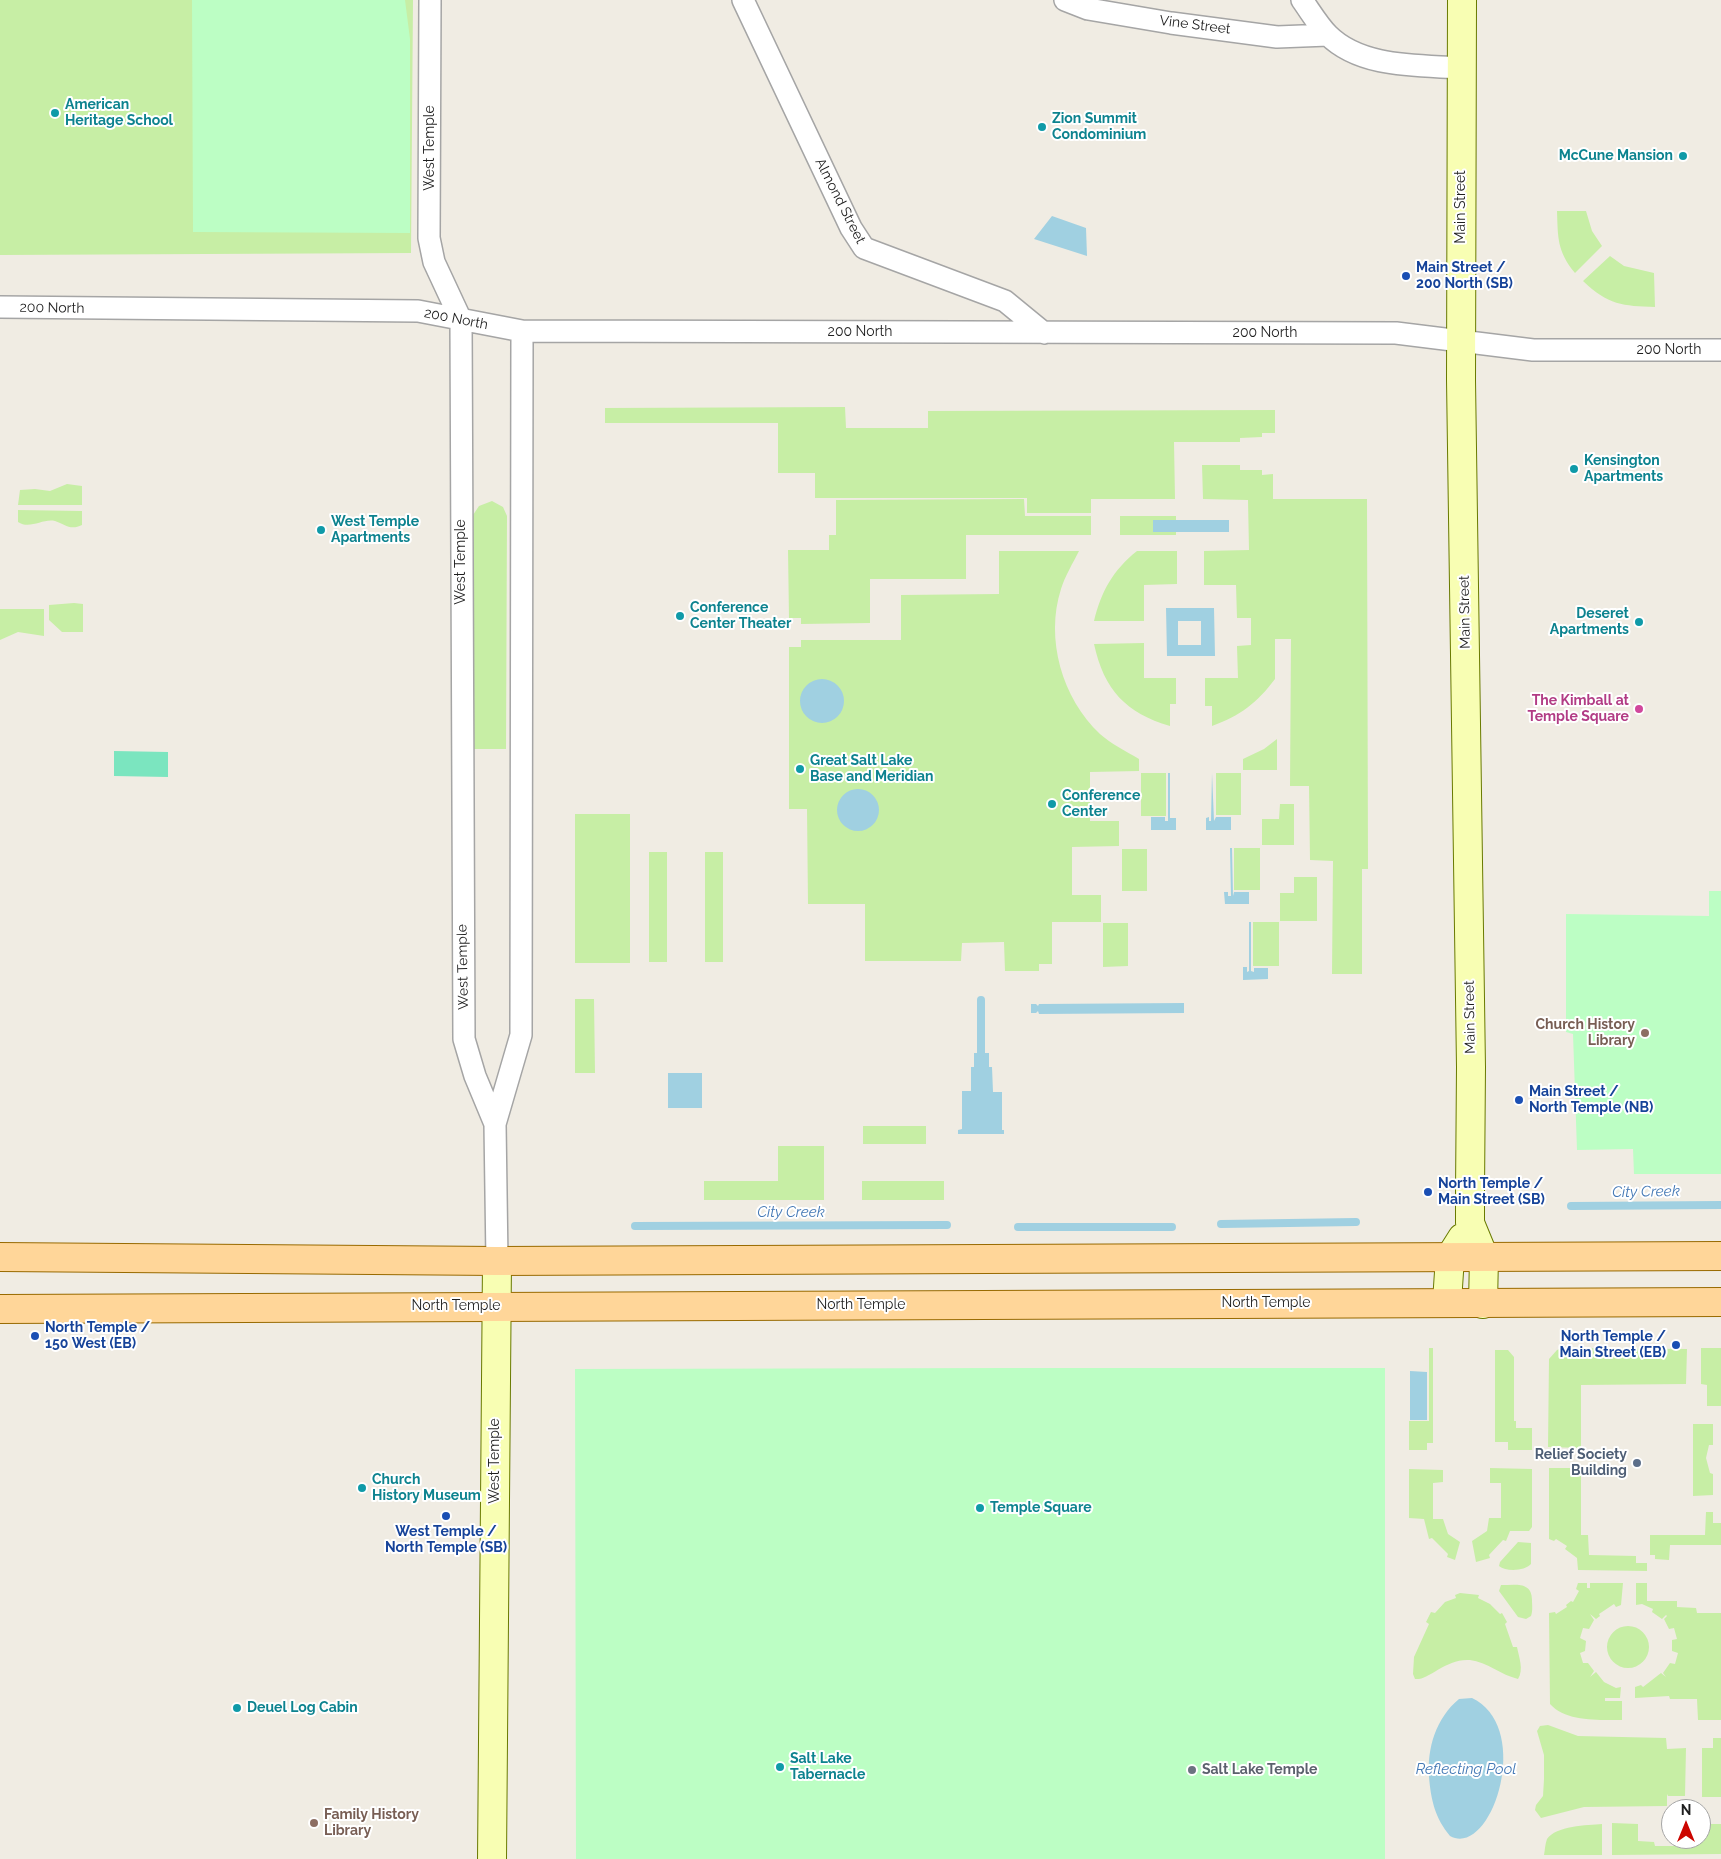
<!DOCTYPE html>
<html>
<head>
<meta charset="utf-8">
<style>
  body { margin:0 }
  #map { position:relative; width:1721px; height:1859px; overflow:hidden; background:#f0ece3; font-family:Raleway,sans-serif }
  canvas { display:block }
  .north { position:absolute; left:1661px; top:1799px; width:50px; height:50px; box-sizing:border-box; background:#fff; border:1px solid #a5a5a5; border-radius:50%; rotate:0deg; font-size:14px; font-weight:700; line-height:20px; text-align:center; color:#1e1e1e }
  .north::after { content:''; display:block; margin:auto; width:18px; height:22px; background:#cc0600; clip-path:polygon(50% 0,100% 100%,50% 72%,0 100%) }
</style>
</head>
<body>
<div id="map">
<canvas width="1721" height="1859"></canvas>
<div class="north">N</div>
</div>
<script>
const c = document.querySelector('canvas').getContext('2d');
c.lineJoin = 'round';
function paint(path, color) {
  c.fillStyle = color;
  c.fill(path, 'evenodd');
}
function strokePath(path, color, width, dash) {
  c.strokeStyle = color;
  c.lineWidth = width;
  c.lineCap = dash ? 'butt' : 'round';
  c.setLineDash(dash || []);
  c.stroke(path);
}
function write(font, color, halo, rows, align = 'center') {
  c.font = font + ' Raleway,sans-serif';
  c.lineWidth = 4;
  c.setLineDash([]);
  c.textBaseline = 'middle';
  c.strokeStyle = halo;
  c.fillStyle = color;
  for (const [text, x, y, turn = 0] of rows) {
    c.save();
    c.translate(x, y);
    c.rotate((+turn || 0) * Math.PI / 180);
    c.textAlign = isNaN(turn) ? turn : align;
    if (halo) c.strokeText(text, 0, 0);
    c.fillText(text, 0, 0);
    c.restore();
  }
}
paint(new Path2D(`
  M 0,0 L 413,0 L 411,253 L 0,255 Z
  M 1557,211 L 1586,211 L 1592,231 L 1602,246 L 1575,273 C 1557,251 1558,238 1557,211 Z
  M 1610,256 L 1624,266 L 1654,273 L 1655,307 C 1623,306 1608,305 1583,281 Z
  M 845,407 L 846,428 L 928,428 L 928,411 L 1275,410 L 1275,433 L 1262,433 L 1262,437 L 1240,438 L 1240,442 L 1174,442 L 1175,499 L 1091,499 L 1091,513 L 1027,513 L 1027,498 L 815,498 L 815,473 L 778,473 L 778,423 L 605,423 L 605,408 Z
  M 1202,465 L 1240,465 L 1240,470 L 1262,470 L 1262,475 L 1273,474 L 1273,499 L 1367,499 L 1368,869 L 1362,869 L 1362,974 L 1332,974 L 1333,861 L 1310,860 L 1309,786 L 1290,786 L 1291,639 L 1275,639 L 1275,679 C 1257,703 1240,716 1212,726 L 1212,706 L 1205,706 L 1205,678 L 1238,678 L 1237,646 L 1251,645 L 1251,618 L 1237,618 L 1236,585 L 1204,585 L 1204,551 L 1249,550 L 1248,500 L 1203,499 Z
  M 67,484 L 82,486 L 82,505 L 18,505 L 20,490 L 35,489 L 50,491 Z
  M 1024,499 L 1025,516 L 1091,516 L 1091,535 L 966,535 L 966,579 L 870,579 L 870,623 L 801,624 L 801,618 L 789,618 L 788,550 L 829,550 L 829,535 L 836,535 L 836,500 Z
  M 492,501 L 503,507 L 507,516 L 506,749 L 473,749 L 473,515 L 479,506 Z
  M 18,510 L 82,511 L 82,525 C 70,531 65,524 55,521 C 43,518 30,530 18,522 Z
  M 1120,516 L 1176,516 L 1176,520 L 1153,520 L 1153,532 L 1176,532 L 1176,535 L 1120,535 Z
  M 999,551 L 1079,551 C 1073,563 1065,576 1061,589 C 1045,639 1062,698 1100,734 C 1111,744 1126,751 1139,759 L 1139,771 L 1090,772 L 1090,821 L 1119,821 L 1119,846 L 1072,847 L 1072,895 L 1101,895 L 1101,922 L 1052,922 L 1052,964 L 1039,964 L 1039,971 L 1005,971 L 1004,942 L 962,943 L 961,961 L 865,961 L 865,904 L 808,904 L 807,809 L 789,809 L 789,647 L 801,647 L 801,640 L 901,640 L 901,595 L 999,594 Z
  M 1137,551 L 1177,551 L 1177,584 L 1144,585 L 1144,621 L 1094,621 C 1101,592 1113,570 1137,551 Z
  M 74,603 L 83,604 L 83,632 L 62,632 L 49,620 L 49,605 Z
  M 0,609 L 44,609 L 44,636 L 18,632 L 0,640 Z
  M 1144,643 L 1144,678 L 1176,678 L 1176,704 L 1170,704 L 1170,726 C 1126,713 1104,690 1094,644 Z
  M 1277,739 L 1277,770 L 1243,770 L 1243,759 L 1264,749 Z
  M 1141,773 L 1166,773 L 1166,816 L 1141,816 Z
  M 1216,773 L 1241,773 L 1241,815 L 1216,815 Z
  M 1280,804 L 1294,804 L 1294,845 L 1262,845 L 1262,819 L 1279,819 Z
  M 575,814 L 630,814 L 630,963 L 575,963 Z
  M 1234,848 L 1260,848 L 1260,890 L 1234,890 Z
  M 1122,849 L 1147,849 L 1147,891 L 1122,891 Z
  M 649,852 L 667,852 L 667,962 L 649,962 Z
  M 705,852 L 723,852 L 723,962 L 705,962 Z
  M 1294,877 L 1317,877 L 1317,921 L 1280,921 L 1280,893 L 1294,893 Z
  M 1253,922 L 1279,922 L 1279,966 L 1253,966 Z
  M 1103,923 L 1128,923 L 1128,966 L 1103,967 Z
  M 575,999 L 594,999 L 595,1073 L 575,1073 Z
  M 863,1126 L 926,1126 L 926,1144 L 863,1144 Z
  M 778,1146 L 824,1146 L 824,1200 L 704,1200 L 704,1181 L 778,1181 Z
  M 862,1181 L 944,1181 L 944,1200 L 862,1200 Z
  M 1429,1348 L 1433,1348 L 1433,1443 L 1427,1443 L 1427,1450 L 1409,1450 L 1409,1421 L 1429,1421 Z
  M 1562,1348 L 1687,1349 L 1686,1384 L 1581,1385 L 1581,1448 L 1548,1447 L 1549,1359 L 1557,1350 Z
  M 1701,1348 L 1721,1348 L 1721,1406 L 1707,1406 L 1707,1385 L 1701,1384 Z
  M 1495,1350 L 1508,1350 L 1514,1357 L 1514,1421 L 1516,1421 L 1516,1428 L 1532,1428 L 1532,1450 L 1508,1450 L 1508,1442 L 1495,1442 Z
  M 1693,1424 L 1713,1424 L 1713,1445 L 1709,1445 L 1706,1458 L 1710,1473 L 1713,1474 L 1713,1495 L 1693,1496 Z
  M 1490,1468 L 1532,1469 L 1532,1527 L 1529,1531 L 1510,1531 L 1506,1541 L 1503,1540 L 1489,1555 L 1490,1558 L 1476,1562 L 1472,1541 L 1487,1531 L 1489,1518 L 1501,1518 L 1501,1483 L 1490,1483 Z
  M 1549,1468 L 1581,1468 L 1581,1535 L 1588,1535 L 1589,1555 L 1636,1556 L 1636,1563 L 1647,1563 L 1647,1571 L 1578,1570 L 1577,1558 L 1565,1549 L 1567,1546 L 1556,1539 L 1554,1541 L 1549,1539 Z
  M 1409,1469 L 1443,1470 L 1443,1482 L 1433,1483 L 1433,1519 L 1443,1519 L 1448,1534 L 1460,1542 L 1455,1560 L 1447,1557 L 1448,1554 L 1432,1538 L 1429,1539 L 1424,1519 L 1409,1518 Z
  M 1706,1512 L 1713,1512 L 1713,1523 L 1721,1523 L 1721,1545 L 1670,1545 L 1669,1560 L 1655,1559 L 1655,1555 L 1650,1555 L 1650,1535 L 1705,1535 Z
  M 1518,1542 L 1531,1543 L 1531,1564 C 1525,1571 1506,1572 1499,1566 L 1500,1562 Z
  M 1578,1583 L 1587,1583 L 1587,1588 L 1590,1588 L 1590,1583 L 1623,1583 L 1621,1605 L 1616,1607 L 1614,1604 L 1599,1614 L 1600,1616 L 1596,1619 L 1590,1614 L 1594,1620 L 1589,1629 L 1583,1628 L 1580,1638 L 1586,1641 L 1585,1651 L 1580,1653 L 1583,1663 L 1588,1663 L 1594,1671 L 1590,1677 L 1596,1672 L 1604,1682 L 1616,1688 L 1621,1687 L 1620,1698 L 1605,1698 L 1605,1701 L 1622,1701 L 1622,1720 C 1599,1720 1566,1722 1550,1704 L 1549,1613 L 1555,1612 L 1556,1614 L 1567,1607 L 1566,1605 L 1571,1601 L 1573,1602 L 1579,1591 L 1576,1589 Z
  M 1636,1583 L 1647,1583 L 1647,1601 L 1677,1601 L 1677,1607 L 1696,1608 L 1697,1613 L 1721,1613 L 1721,1720 L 1698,1720 L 1697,1699 L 1670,1699 L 1669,1696 L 1635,1698 L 1635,1687 L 1641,1685 L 1643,1687 L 1661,1673 L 1666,1677 L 1663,1673 L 1670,1663 L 1675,1664 L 1678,1653 L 1672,1651 L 1672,1640 L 1677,1639 L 1674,1628 L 1669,1629 L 1664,1619 L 1667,1616 L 1666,1615 L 1662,1619 L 1652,1612 L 1653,1609 L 1642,1604 L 1636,1605 Z
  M 1501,1585 C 1515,1585 1532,1581 1532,1600 C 1532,1605 1533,1611 1531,1616 L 1526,1619 L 1518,1617 L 1499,1591 Z
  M 1460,1593 L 1479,1595 L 1478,1598 L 1490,1604 L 1500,1614 L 1502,1613 L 1507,1622 L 1505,1624 L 1513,1647 L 1517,1647 C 1519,1657 1524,1670 1518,1679 C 1501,1675 1487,1662 1470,1660 C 1446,1658 1428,1681 1415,1679 L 1413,1674 L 1414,1657 L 1429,1624 L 1426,1622 L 1431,1612 L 1435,1613 L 1445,1602 L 1456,1598 L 1455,1595 Z
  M1607 1647a21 21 0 1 1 42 0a21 21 0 1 1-42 0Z
  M 1548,1725 L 1578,1736 L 1666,1738 L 1667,1749 L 1686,1748 L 1685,1796 L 1668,1796 L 1667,1794 L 1667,1806 L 1584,1807 L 1541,1818 L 1535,1810 L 1536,1805 L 1543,1796 L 1544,1779 L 1544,1755 L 1537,1731 L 1540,1726 Z
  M 1713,1738 L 1721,1738 L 1721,1797 L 1702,1797 L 1702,1748 L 1713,1748 Z
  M 1612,1823 L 1638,1824 L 1638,1841 L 1654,1842 L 1655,1846 L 1677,1846 L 1678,1841 L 1697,1841 L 1697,1839 L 1701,1839 L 1701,1824 L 1721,1824 L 1721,1854 L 1612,1855 Z
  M 1602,1824 L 1602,1855 L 1544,1855 C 1545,1850 1545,1844 1547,1839 C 1556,1826 1587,1825 1602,1824 Z`), '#c7eea5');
paint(new Path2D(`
  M 192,0 L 405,0 L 410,39 L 410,233 L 193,232 Z
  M 1709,891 L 1721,891 L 1721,1174 L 1634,1174 L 1633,1149 L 1577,1150 L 1573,1034 L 1566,1032 L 1566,914 L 1709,916 Z
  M 1001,1368 L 1385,1368 L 1385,1859 L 576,1859 L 575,1369 Z`), '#bcfec4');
paint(new Path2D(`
  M 114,751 L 168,752 L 168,777 L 114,776 Z`), '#7be5bf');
paint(new Path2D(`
  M 1052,216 L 1086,228 L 1087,256 L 1034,239 Z
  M 1153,520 L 1229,520 L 1229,532 L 1153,532 Z
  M 1166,608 L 1214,608 L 1215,656 L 1167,656 ZM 1178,621 L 1201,621 L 1201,645 L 1178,645 Z
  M800 701a22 22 0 1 1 44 0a22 22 0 1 1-44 0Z
  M 1168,773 L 1170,773 L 1170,818 L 1176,818 L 1176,830 L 1151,830 L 1151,817 L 1165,817 L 1165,821 L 1168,821 Z
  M 1212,773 L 1214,821 L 1216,817 L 1231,817 L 1231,830 L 1206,830 L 1206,818 L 1209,817 L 1209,821 L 1211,821 Z
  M837 810a21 21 0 1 1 42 0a21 21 0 1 1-42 0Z
  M 1230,848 L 1232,848 L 1233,896 L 1234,892 L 1249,892 L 1249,904 L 1225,904 L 1224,892 L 1228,892 L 1228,896 L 1231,896 Z
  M 1249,922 L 1251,922 L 1251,971 L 1254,972 L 1254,968 L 1268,968 L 1268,979 L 1243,980 L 1243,967 L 1247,967 L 1247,972 L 1249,971 Z
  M 1184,1003 L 1184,1013 L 1039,1014 L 1038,1011 L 1036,1013 L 1031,1013 L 1031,1004 L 1036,1004 L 1038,1006 L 1039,1004 Z
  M 974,1053 L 989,1053 L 989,1067 L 992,1067 L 993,1092 L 1002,1092 L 1002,1130 L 1004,1130 L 1004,1134 L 958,1134 L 958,1130 L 962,1129 L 962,1091 L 971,1091 L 971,1067 L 974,1067 Z
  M 668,1073 L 702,1073 L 702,1108 L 668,1108 Z
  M 1410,1371 L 1427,1372 L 1427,1420 L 1410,1420 Z
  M 1472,1698 C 1534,1727 1492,1859 1450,1836 C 1435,1818 1431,1800 1429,1777 C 1427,1748 1436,1718 1459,1699 Z`), '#a0d0e1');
strokePath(new Path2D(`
  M 981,1053 L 981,1000
  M 1571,1206 L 1721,1205
  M 1221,1224 L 1356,1222
  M 635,1226 L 947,1225
  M 1018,1227 L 1172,1227`), '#a0d0e1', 8);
const street = new Path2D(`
  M 430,0 L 429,238 L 434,262 L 461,320 L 464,1039 L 475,1076 L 495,1124 L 497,1261
  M 743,0 L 851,228 L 864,248 L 1005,301 L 1044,333
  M 1065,0 L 1088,9 L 1171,23 L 1277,37 L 1328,35
  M 1302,0 C 1310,11 1318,25 1328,35 C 1361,68 1418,65 1461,68
  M 0,307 L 418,311 L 522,331 L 1396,333 L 1533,350 L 1721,350
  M 495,1124 L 521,1035 L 522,331`);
const secondary = new Path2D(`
  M 1462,0 L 1461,380 L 1471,1067 L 1470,1192 L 1470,1223 L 1484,1257 L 1483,1304
  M 1447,1302 L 1450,1257 L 1462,1238
  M 492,1859 L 497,1261`);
const primary = new Path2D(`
  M 0,1257 L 497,1261 L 1721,1256
  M 0,1309 L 1721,1302`);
strokePath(street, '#a5a5a5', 24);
strokePath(secondary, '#697a00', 30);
strokePath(primary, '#986a00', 30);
strokePath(street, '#fff', 21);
strokePath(secondary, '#f8feb3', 28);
strokePath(primary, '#ffd699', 28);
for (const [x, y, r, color] of [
  [55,113,5,"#0f9aa8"],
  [1042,127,5,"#0f9aa8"],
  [1683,156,5,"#0f9aa8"],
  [1406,276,5,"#1a4fb4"],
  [1574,469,5,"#0f9aa8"],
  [321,530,5,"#0f9aa8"],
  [680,616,5,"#0f9aa8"],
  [1639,622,5,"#0f9aa8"],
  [1639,709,5,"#d1479c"],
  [800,769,5,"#0f9aa8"],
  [1052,804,5,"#0f9aa8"],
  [1645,1033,5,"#8d6e63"],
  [1519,1100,5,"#1a4fb4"],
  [1428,1192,5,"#1a4fb4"],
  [35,1336,5,"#1a4fb4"],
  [1676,1345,5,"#1a4fb4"],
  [1637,1463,5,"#5c6f8a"],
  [362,1488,5,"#0f9aa8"],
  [980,1508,5,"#0f9aa8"],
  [446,1516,5,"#1a4fb4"],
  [237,1708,5,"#0f9aa8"],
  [780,1767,5,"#0f9aa8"],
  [1192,1770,5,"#6b7280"],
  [314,1823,5,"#8d6e63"]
]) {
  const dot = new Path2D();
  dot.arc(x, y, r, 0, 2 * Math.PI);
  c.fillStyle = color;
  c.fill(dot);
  strokePath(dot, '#fff', 2);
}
write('14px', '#1e1e1e', '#fff', [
  ["Vine Street",1195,25,7],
  ["West Temple",430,148,-90],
  ["Almond Street",840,201,63],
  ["Main Street",1461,207,-90],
  ["200 North",52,308,1],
  ["200 North",456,319,11],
  ["200 North",860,332],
  ["200 North",1265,333],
  ["200 North",1669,350],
  ["West Temple",461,562,-90],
  ["Main Street",1465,612,-91],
  ["West Temple",463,967,-91],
  ["Main Street",1470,1017,-91],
  ["North Temple",1266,1303],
  ["North Temple",861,1305],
  ["North Temple",456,1306],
  ["West Temple",495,1461,-90]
]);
write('bold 14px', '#0d838f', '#fff', [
  ["American",65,105],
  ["Heritage School",65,121],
  ["Zion Summit",1052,119],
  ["Condominium",1052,135],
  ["McCune Mansion",1673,156,"right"],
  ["Kensington",1584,461],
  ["Apartments",1584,477],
  ["West Temple",331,522],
  ["Apartments",331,538],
  ["Conference",690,608],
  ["Center Theater",690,624],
  ["Deseret",1629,614,"right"],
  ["Apartments",1629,630,"right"],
  ["Great Salt Lake",810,761],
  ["Base and Meridian",810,777],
  ["Conference",1062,796],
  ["Center",1062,812],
  ["Church",372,1480],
  ["History Museum",372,1496],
  ["Temple Square",990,1508],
  ["Deuel Log Cabin",247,1708],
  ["Salt Lake",790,1759],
  ["Tabernacle",790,1775]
], 'left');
write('bold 14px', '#164399', '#fff', [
  ["Main Street /",1416,268],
  ["200 North (SB)",1416,284],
  ["Main Street /",1529,1092],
  ["North Temple (NB)",1529,1108],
  ["North Temple /",1438,1184],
  ["Main Street (SB)",1438,1200],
  ["North Temple /",45,1328],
  ["150 West (EB)",45,1344],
  ["North Temple /",1666,1337,"right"],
  ["Main Street (EB)",1666,1353,"right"],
  ["West Temple /",446,1532,"center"],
  ["North Temple (SB)",446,1548,"center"]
], 'left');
write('bold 14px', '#b23c85', '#fff', [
  ["The Kimball at",1629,701],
  ["Temple Square",1629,717]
], 'right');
write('bold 14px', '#785e54', '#fff', [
  ["Church History",1635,1025],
  ["Library",1635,1041],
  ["Family History",324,1815,"left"],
  ["Library",324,1831,"left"]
], 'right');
write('bold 14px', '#4e5e75', '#fff', [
  ["Relief Society",1627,1455],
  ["Building",1627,1471]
], 'right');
write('bold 14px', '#5b616d', '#fff', [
  ["Salt Lake Temple",1202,1770]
], 'left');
write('italic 15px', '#4378b5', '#fff', [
  ["City Creek",1646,1192,-1],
  ["City Creek",791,1212],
  ["Reflecting Pool",1466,1769]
]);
</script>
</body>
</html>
